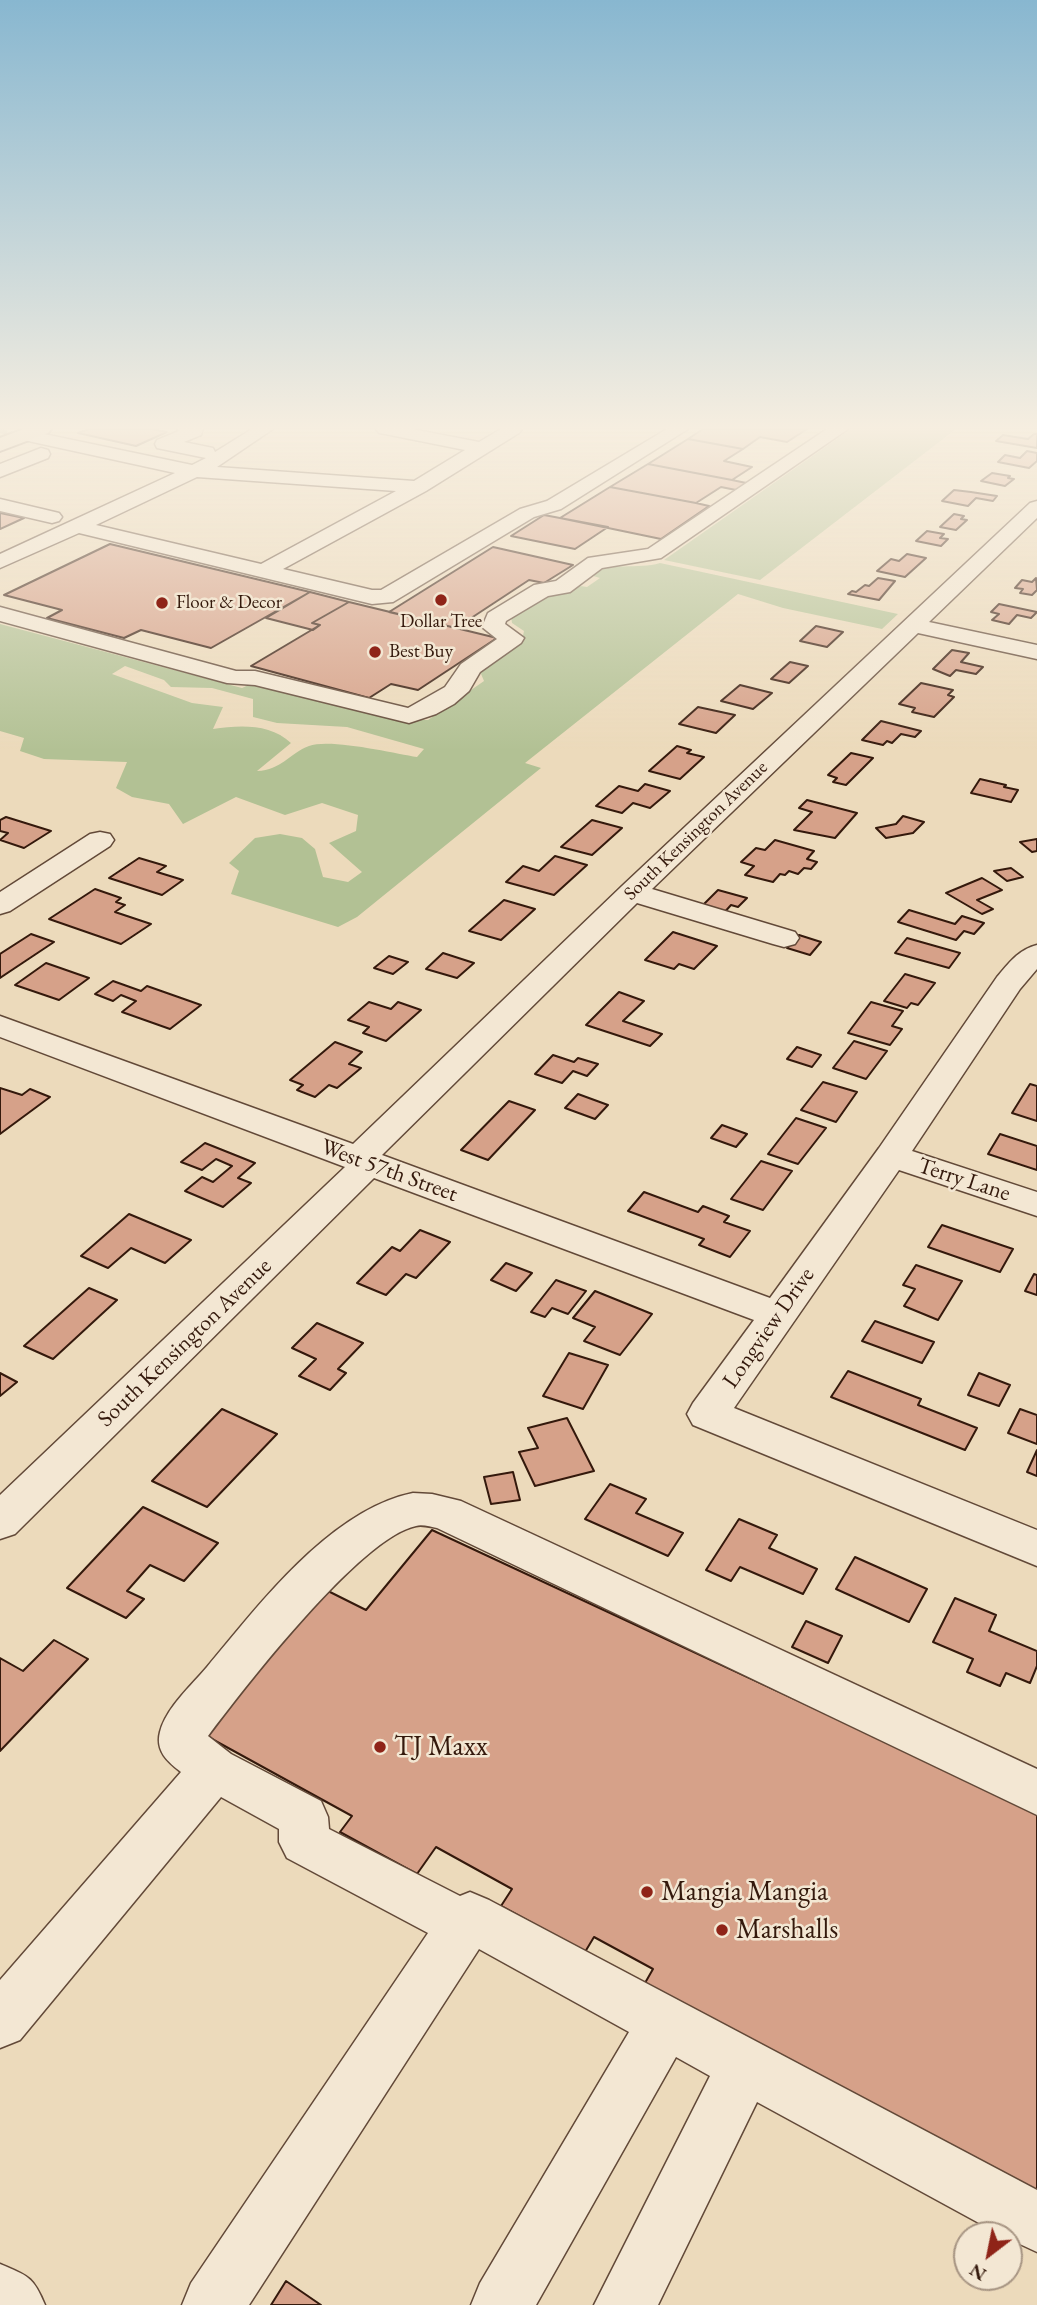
<!DOCTYPE html>
<html>
<head>
<meta charset="utf-8">
<style>
  body { margin:0 }
  #map { position:relative; width:1037px; height:2305px; overflow:hidden; background:#ecdabb; font-family:"EB Garamond",serif }
  canvas { display:block }
  .north { position:absolute; left:953px; top:2221px; width:70px; height:70px; box-sizing:border-box; background:#f3e7d3; border:2px solid #a79583; border-radius:50%; rotate:212deg; font-size:19px; font-weight:700; line-height:28px; text-align:center; color:#34190c }
  .north::after { content:''; display:block; margin:auto; width:24px; height:32px; background:#8f2418; clip-path:polygon(50% 0,100% 100%,50% 72%,0 100%) }
</style>
</head>
<body>
<div id="map">
<canvas width="1037" height="2305"></canvas>
<div class="north">N</div>
</div>
<script>
const c = document.querySelector('canvas').getContext('2d');
c.lineJoin = 'round';
function paint(path, color) {
  c.fillStyle = color;
  c.fill(path, 'evenodd');
}
function strokePath(path, color, width, dash) {
  c.strokeStyle = color;
  c.lineWidth = width;
  c.lineCap = dash ? 'butt' : 'round';
  c.setLineDash(dash || []);
  c.stroke(path);
}
function write(font, color, halo, rows, align = 'center') {
  c.font = font + ' "EB Garamond",serif';
  c.lineWidth = 5;
  c.setLineDash([]);
  c.textBaseline = 'middle';
  c.strokeStyle = halo;
  c.fillStyle = color;
  for (const [text, x, y, turn = 0] of rows) {
    c.save();
    c.translate(x, y);
    c.rotate((+turn || 0) * Math.PI / 180);
    c.textAlign = isNaN(turn) ? turn : align;
    if (halo) c.strokeText(text, 0, 0);
    c.fillText(text, 0, 0);
    c.restore();
  }
}
paint(new Path2D(`
  M 851,429 L 956,429 L 760,580 L 664,560 Z
  M 660,563 L 898,614 L 882,629 L 783,608 L 738,594 L 525,763 L 541,768 L 357,917 L 338,927 L 231,894 L 239,871 L 229,863 L 255,838 L 280,834 L 302,838 L 315,849 L 323,877 L 348,882 L 362,872 L 329,843 L 356,831 L 358,815 L 322,803 L 285,815 L 236,797 L 183,824 L 169,804 L 132,797 L 116,788 L 127,762 L 44,759 L 20,751 L 24,738 L 0,731 L 0,624 L 242,688 L 253,683 L 396,720 L 428,720 L 484,681 L 479,669 L 522,640 L 524,631 L 512,623 L 511,616 C 531,601 561,581 587,587 L 600,578 L 590,575 C 611,561 637,570 660,563 ZM 125,666 L 164,680 L 171,687 L 212,688 L 253,699 L 253,717 L 277,723 L 347,727 L 424,749 L 417,757 C 393,753 329,738 309,746 C 288,754 282,770 257,771 L 291,743 C 270,723 239,725 213,729 L 223,707 L 192,703 L 112,674 Z`), '#b2c194');
strokePath(new Path2D(`
  M 0,431 L 5,432`), '#717a6d', 4.5);
const building = new Path2D(`
  M 89,429 L 152,429 L 167,432 L 136,446 L 78,433 Z
  M 703,429 L 807,429 L 787,442 L 760,437 L 743,449 L 688,439 Z
  M 1034,434 L 1037,434 L 1037,448 L 996,441 L 1003,435 L 1028,439 Z
  M 688,439 L 743,449 L 724,461 L 752,467 L 732,480 L 648,464 Z
  M 1027,451 L 1037,453 L 1037,461 L 1029,468 L 998,462 L 1005,455 L 1020,458 Z
  M 648,464 L 732,480 L 751,484 L 741,491 L 721,487 L 696,503 L 610,487 Z
  M 992,473 L 1010,476 L 1008,478 L 1014,479 L 1005,486 L 981,481 Z
  M 610,487 L 696,503 L 709,506 L 661,539 L 560,518 Z
  M 954,490 L 971,492 L 997,496 L 993,501 L 976,498 L 968,506 L 942,501 Z
  M 0,513 L 24,518 L 0,529 Z
  M 954,514 L 964,516 L 961,519 L 967,520 L 956,530 L 940,527 Z
  M 544,515 L 608,527 L 575,549 L 511,536 Z
  M 927,531 L 944,534 L 940,538 L 948,539 L 941,546 L 916,541 Z
  M 110,544 L 310,592 L 211,648 L 141,630 L 124,638 L 47,618 L 62,610 L 4,595 Z
  M 493,547 L 573,565 L 544,583 L 529,580 L 456,628 L 389,612 Z
  M 907,554 L 926,558 L 905,577 L 877,571 L 891,559 L 899,561 Z
  M 878,578 L 895,581 L 879,600 L 848,594 L 852,591 L 856,592 L 865,585 L 869,586 Z
  M 1036,578 L 1037,590 L 1032,595 L 1020,593 L 1023,589 L 1015,588 L 1022,580 L 1032,582 Z
  M 310,592 L 349,602 L 312,623 L 320,625 L 313,630 L 266,618 Z
  M 349,602 L 497,638 L 418,690 L 391,684 L 369,698 L 251,666 L 320,625 L 312,623 Z
  M 999,604 L 1037,612 L 1031,618 L 1017,615 L 1009,624 L 992,620 L 999,614 L 991,612 Z
  M 816,626 L 843,632 L 827,647 L 800,641 Z
  M 952,650 L 969,653 L 961,662 L 983,667 L 976,674 L 956,670 L 950,676 L 933,669 Z
  M 790,662 L 808,666 L 789,683 L 771,679 Z
  M 921,683 L 953,690 L 948,695 L 954,697 L 934,717 L 912,712 L 915,708 L 899,704 Z
  M 740,685 L 772,693 L 753,709 L 721,701 Z
  M 698,707 L 735,715 L 716,733 L 679,724 Z
  M 881,721 L 921,731 L 915,737 L 901,734 L 892,743 L 887,741 L 883,745 L 862,740 Z
  M 677,746 L 691,750 L 687,753 L 704,757 L 680,779 L 649,771 Z
  M 851,753 L 873,758 L 846,785 L 833,782 L 837,778 L 828,775 Z
  M 980,779 L 1006,785 L 1004,787 L 1018,790 L 1011,802 L 971,793 Z
  M 645,784 L 670,791 L 650,808 L 633,803 L 622,813 L 596,806 L 619,786 L 638,791 Z
  M 807,800 L 857,813 L 835,838 L 794,830 L 812,812 L 799,808 Z
  M 903,816 L 924,822 L 913,833 L 886,838 L 876,828 L 896,824 Z
  M 6,817 L 51,831 L 24,848 L 0,840 L 8,833 L 0,831 L 0,820 Z
  M 592,820 L 622,828 L 592,855 L 561,847 Z
  M 1037,839 L 1037,851 L 1032,852 L 1020,842 Z
  M 775,840 L 814,851 L 807,859 L 817,862 L 811,869 L 804,868 L 798,874 L 789,871 L 785,875 L 780,874 L 773,882 L 745,875 L 754,866 L 741,862 L 756,848 L 765,850 Z
  M 555,856 L 587,865 L 554,895 L 506,882 L 523,866 L 539,871 Z
  M 139,858 L 166,866 L 157,872 L 183,880 L 162,895 L 109,878 Z
  M 1011,868 L 1023,877 L 1007,881 L 994,871 Z
  M 982,878 L 1002,890 L 977,900 L 993,909 L 982,914 L 946,893 Z
  M 95,889 L 121,898 L 116,902 L 125,905 L 115,912 L 151,924 L 121,944 L 49,919 Z
  M 718,890 L 747,898 L 738,907 L 731,905 L 722,915 L 700,908 Z
  M 504,900 L 535,909 L 501,940 L 469,931 Z
  M 909,910 L 955,924 L 962,916 L 984,923 L 974,934 L 964,931 L 956,940 L 898,922 Z
  M 673,932 L 717,946 L 694,969 L 679,964 L 674,969 L 645,960 Z
  M 31,934 L 54,942 L 0,978 L 0,954 Z
  M 799,935 L 821,942 L 810,955 L 787,948 Z
  M 907,938 L 960,953 L 949,968 L 895,953 Z
  M 443,953 L 474,963 L 457,978 L 426,969 Z
  M 389,956 L 408,962 L 393,974 L 374,968 Z
  M 46,963 L 89,978 L 59,1000 L 15,985 Z
  M 905,974 L 935,983 L 918,1005 L 911,1003 L 907,1008 L 884,1001 Z
  M 113,981 L 141,991 L 147,986 L 201,1005 L 170,1029 L 122,1012 L 136,1001 L 121,995 L 113,1001 L 95,994 Z
  M 619,992 L 644,1001 L 623,1021 L 662,1034 L 650,1046 L 586,1025 Z
  M 369,1002 L 391,1009 L 398,1002 L 421,1010 L 386,1041 L 363,1033 L 369,1027 L 348,1020 Z
  M 871,1002 L 903,1011 L 892,1026 L 902,1029 L 890,1045 L 848,1033 Z
  M 854,1041 L 887,1051 L 866,1079 L 833,1068 Z
  M 335,1042 L 362,1052 L 349,1064 L 361,1068 L 337,1088 L 329,1085 L 315,1097 L 297,1090 L 303,1085 L 290,1080 Z
  M 797,1047 L 821,1055 L 812,1067 L 787,1059 Z
  M 553,1055 L 574,1062 L 578,1058 L 598,1064 L 587,1076 L 573,1071 L 562,1083 L 535,1074 Z
  M 823,1082 L 857,1092 L 836,1122 L 801,1110 Z
  M 1030,1084 L 1037,1086 L 1037,1121 L 1012,1113 Z
  M 0,1088 L 22,1095 L 30,1089 L 50,1097 L 0,1134 Z
  M 578,1094 L 608,1105 L 595,1119 L 565,1108 Z
  M 509,1101 L 535,1110 L 488,1160 L 461,1150 Z
  M 796,1118 L 826,1128 L 798,1164 L 768,1154 Z
  M 722,1125 L 747,1134 L 736,1147 L 711,1138 Z
  M 1000,1134 L 1037,1146 L 1037,1170 L 988,1154 Z
  M 205,1143 L 255,1163 L 238,1178 L 251,1183 L 223,1207 L 185,1191 L 202,1177 L 213,1182 L 232,1166 L 216,1159 L 202,1170 L 181,1162 Z
  M 761,1161 L 792,1171 L 763,1210 L 731,1199 Z
  M 644,1192 L 698,1212 L 703,1206 L 729,1216 L 724,1222 L 750,1231 L 730,1257 L 699,1245 L 704,1239 L 628,1211 Z
  M 129,1214 L 191,1240 L 165,1263 L 131,1248 L 108,1268 L 81,1256 Z
  M 942,1225 L 1013,1249 L 1000,1272 L 928,1247 Z
  M 420,1230 L 450,1242 L 416,1278 L 406,1274 L 386,1295 L 357,1283 L 392,1247 L 400,1251 Z
  M 506,1263 L 532,1273 L 516,1291 L 491,1280 Z
  M 916,1265 L 962,1281 L 938,1320 L 904,1306 L 915,1289 L 903,1285 Z
  M 1034,1274 L 1037,1275 L 1037,1295 L 1025,1291 Z
  M 556,1280 L 586,1291 L 568,1314 L 552,1308 L 545,1317 L 531,1312 Z
  M 89,1288 L 117,1300 L 53,1359 L 24,1346 Z
  M 595,1291 L 652,1314 L 620,1355 L 584,1341 L 595,1327 L 573,1318 Z
  M 875,1321 L 934,1342 L 922,1363 L 862,1341 Z
  M 317,1323 L 363,1343 L 338,1369 L 346,1373 L 330,1390 L 299,1376 L 316,1359 L 292,1348 Z
  M 569,1353 L 608,1365 L 583,1409 L 543,1396 Z
  M 848,1371 L 921,1399 L 918,1405 L 977,1428 L 965,1450 L 831,1397 Z
  M 0,1373 L 17,1382 L 0,1396 Z
  M 979,1373 L 1010,1385 L 999,1406 L 968,1395 Z
  M 222,1409 L 277,1434 L 207,1507 L 152,1481 Z
  M 1020,1409 L 1037,1415 L 1037,1444 L 1008,1433 Z
  M 567,1418 L 594,1471 L 535,1486 L 519,1452 L 538,1448 L 528,1428 Z
  M 1037,1450 L 1037,1476 L 1027,1472 Z
  M 513,1472 L 520,1500 L 491,1504 L 484,1477 Z
  M 610,1484 L 646,1499 L 636,1513 L 683,1533 L 668,1556 L 585,1519 Z
  M 143,1507 L 218,1543 L 184,1581 L 150,1565 L 127,1591 L 144,1599 L 126,1618 L 67,1588 Z
  M 739,1519 L 777,1535 L 769,1548 L 817,1569 L 803,1594 L 740,1567 L 731,1581 L 706,1570 Z
  M 432,1530 L 1037,1812 L 1037,2199 L 645,1983 L 653,1969 L 594,1937 L 585,1952 L 501,1906 L 512,1889 L 436,1847 L 417,1874 L 340,1832 L 352,1816 L 201,1733 L 324,1589 L 366,1610 Z
  M 855,1557 L 927,1589 L 909,1622 L 836,1589 Z
  M 955,1598 L 996,1615 L 989,1631 L 1037,1651 L 1037,1666 L 1030,1683 L 1006,1673 L 1000,1686 L 967,1672 L 973,1659 L 933,1642 Z
  M 806,1621 L 842,1636 L 828,1663 L 792,1647 Z
  M 54,1640 L 88,1659 L 0,1751 L 0,1658 L 23,1671 Z
  M 286,2281 L 321,2305 L 271,2305 Z`);
paint(building, '#d6a189');
strokePath(building, '#34190c', 2);
const minor = new Path2D(`
  M 177,429 L 203,429 L 201,435 L 184,442 L 213,448 L 215,452 L 252,429 L 273,429 L 217,467 L 414,481 L 465,450 L 385,434 L 379,433 L 376,429 L 412,429 L 479,442 L 501,429 L 522,429 L 519,433 L 426,491 L 283,569 L 372,590 L 381,590 L 520,509 L 547,501 L 667,429 L 688,429 L 561,509 L 534,517 L 393,602 L 372,604 L 79,533 L 0,568 L 0,554 L 175,473 L 19,439 L 16,435 L 19,431 L 25,430 L 192,465 L 206,458 L 157,448 L 155,444 L 157,440 L 179,431 ZM 197,477 L 396,491 L 261,564 L 96,525 Z
  M 827,429 L 848,429 L 661,558 L 602,568 L 570,592 L 548,596 L 506,621 L 505,624 L 524,638 L 521,643 L 480,672 L 469,691 L 454,704 L 436,714 L 409,723 L 255,685 L 227,683 L 0,621 L 0,607 L 236,671 L 255,671 L 408,708 L 445,687 L 461,664 L 497,639 L 482,627 L 488,613 L 534,585 L 556,581 L 588,558 L 648,549 Z
  M 41,448 L 48,450 L 50,454 L 48,458 L 0,477 L 0,464 Z
  M 0,499 L 59,513 L 62,517 L 59,521 L 52,523 L 0,511 Z
  M 1037,501 L 1037,518 L 929,622 L 1037,645 L 1037,659 L 918,633 L 652,889 L 795,932 L 799,938 L 795,944 L 784,947 L 773,944 L 637,903 L 382,1155 L 770,1298 L 879,1148 L 997,977 C 1009,963 1018,950 1037,945 L 1037,969 L 1020,989 L 912,1151 L 1037,1192 L 1037,1216 L 899,1170 L 734,1408 L 1037,1530 L 1037,1566 L 693,1425 L 687,1414 L 693,1403 L 754,1320 L 374,1178 L 15,1534 L 0,1539 L 0,1495 L 345,1167 L 0,1037 L 0,1016 L 353,1144 L 622,886 L 1030,503 Z
  M 100,832 L 110,834 L 114,840 L 110,846 L 10,911 L 0,914 L 0,892 L 90,834 Z
  M 413,1493 L 432,1494 L 461,1501 L 1037,1769 L 1037,1815 L 437,1528 C 431,1527 422,1524 416,1526 C 361,1537 244,1688 208,1736 L 231,1754 L 321,1801 L 328,1817 L 329,1829 L 460,1896 L 470,1892 L 489,1900 L 1037,2190 L 1037,2252 L 1009,2239 L 1009,2235 L 1001,2235 L 757,2102 L 658,2305 L 594,2305 L 710,2076 L 676,2057 L 536,2305 L 471,2305 L 480,2283 L 629,2032 L 479,1949 L 249,2305 L 182,2305 L 191,2283 L 428,1933 L 287,1858 L 279,1842 L 279,1829 L 221,1797 L 20,2040 L 0,2048 L 0,1980 L 181,1772 C 168,1762 155,1751 160,1732 C 166,1708 191,1686 207,1667 C 259,1605 330,1510 413,1493 Z
  M 0,2264 C 28,2276 33,2276 45,2305 L 0,2305 Z`);
const major = new Path2D(`
  M 24,429 L 51,429 L 48,433 L 0,451 L 0,438 Z`);
strokePath(minor, '#624938', 3);
strokePath(major, '#34190c', 4);
paint(minor, '#f3e7d3');
paint(major, '#ecdabb');
const sky = c.createLinearGradient(0, 0, 0, 751);
sky.addColorStop(0, '#88b7d0');
sky.addColorStop(0.57, '#f6eee0');
sky.addColorStop(1, '#f6eee000');
c.fillStyle = sky;
c.fillRect(0, 0, 1037, 751);
for (const [x, y, r, color] of [
  [441,600,7,"#8f2418"],
  [162,603,7,"#8f2418"],
  [375,652,7,"#8f2418"],
  [380,1747,7,"#8f2418"],
  [647,1892,7,"#8f2418"],
  [722,1930,7,"#8f2418"]
]) {
  const dot = new Path2D();
  dot.arc(x, y, r, 0, 2 * Math.PI);
  c.fillStyle = color;
  c.fill(dot);
  strokePath(dot, '#f3e7d3', 2.5);
}
write('19px', '#34190c', '#f3e7d3', [
  ["Floor & Decor",176,603],
  ["Dollar Tree",441,622,"center"],
  ["Best Buy",389,652]
], 'left');
write('19px', '#34190c', '#f3e7d3', [
  ["South Kensington Avenue",696,831,-44]
]);
write('23px', '#34190c', '#f3e7d3', [
  ["West 57th Street",389,1171,20],
  ["Terry Lane",964,1180,18],
  ["Longview Drive",769,1328,-55],
  ["South Kensington Avenue",185,1343,-44]
]);
write('28px', '#34190c', '#f3e7d3', [
  ["TJ Maxx",394,1747],
  ["Mangia Mangia",661,1892],
  ["Marshalls",736,1930]
], 'left');
</script>
</body>
</html>
